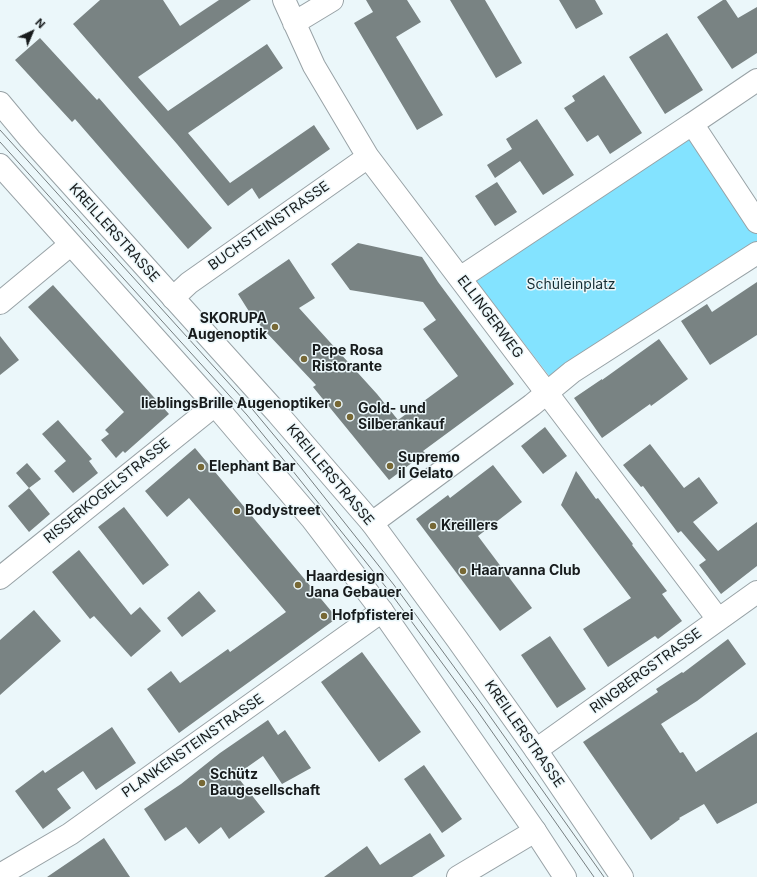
<!DOCTYPE html>
<html>
<head>
<meta charset="utf-8">
<style>
  body { margin:0 }
  #map { position:relative; width:757px; height:877px; overflow:hidden; background:#ebf7fa; font-family:Inter,sans-serif }
  canvas { display:block }
  .north { position:absolute; left:12px; top:12px; width:40px; height:40px; -webkit-text-stroke:3px #ebf7fa; paint-order:stroke; rotate:44deg; font-size:11px; font-weight:700; line-height:16px; text-align:center; color:#171b1c }
  .north::after { content:''; display:block; margin:auto; width:14px; height:18px; background:#171b1c; clip-path:polygon(50% 0,100% 100%,50% 72%,0 100%) }
</style>
</head>
<body>
<div id="map">
<canvas width="757" height="877"></canvas>
<div class="north">N</div>
</div>
<script>
const c = document.querySelector('canvas').getContext('2d');
c.lineJoin = 'round';
function paint(path, color) {
  c.fillStyle = color;
  c.fill(path, 'evenodd');
}
function strokePath(path, color, width, dash) {
  c.strokeStyle = color;
  c.lineWidth = width;
  c.lineCap = dash ? 'butt' : 'round';
  c.setLineDash(dash || []);
  c.stroke(path);
}
function write(font, color, halo, rows, align = 'center') {
  c.font = font + ' Inter,sans-serif';
  c.lineWidth = 3;
  c.setLineDash([]);
  c.textBaseline = 'middle';
  c.strokeStyle = halo;
  c.fillStyle = color;
  for (const [text, x, y, turn = 0] of rows) {
    c.save();
    c.translate(x, y);
    c.rotate((+turn || 0) * Math.PI / 180);
    c.textAlign = isNaN(turn) ? turn : align;
    if (halo) c.strokeText(text, 0, 0);
    c.fillText(text, 0, 0);
    c.restore();
  }
}
paint(new Path2D(`
  M 695,127 L 757,224 L 757,245 L 550,377 L 469,272 Z`), '#83e3ff');
paint(new Path2D(`
  M 100,0 L 163,0 L 180,26 L 219,0 L 251,0 L 138,77 L 168,111 L 267,44 L 283,68 L 188,133 L 230,183 L 314,125 L 330,149 L 259,199 L 252,188 L 228,206 L 177,144 L 73,24 Z
  M 366,0 L 407,0 L 421,22 L 396,37 L 443,115 L 417,130 L 354,23 L 373,12 Z
  M 450,0 L 485,0 L 522,63 L 496,78 Z
  M 559,0 L 595,0 L 603,14 L 576,29 Z
  M 723,0 L 726,0 L 738,18 L 757,7 L 757,53 L 732,69 L 697,17 Z
  M 667,33 L 703,90 L 665,114 L 629,57 Z
  M 40,38 L 97,100 L 99,98 L 212,228 L 188,249 L 75,119 L 72,122 L 15,60 Z
  M 604,75 L 642,133 L 610,154 L 598,135 L 587,142 L 564,108 L 575,101 L 572,96 Z
  M 537,119 L 574,175 L 543,195 L 520,161 L 495,178 L 487,165 L 512,149 L 506,139 Z
  M 497,182 L 517,212 L 495,226 L 475,196 Z
  M 358,243 L 422,257 L 438,282 L 514,384 L 423,451 L 425,453 L 389,480 L 313,387 L 316,385 L 265,331 L 250,313 L 238,294 L 289,259 L 315,298 L 299,308 L 377,394 L 398,420 L 458,376 L 423,329 L 436,320 L 423,302 L 350,290 L 331,264 Z
  M 757,282 L 757,335 L 710,365 L 681,321 L 707,304 L 712,312 Z
  M 53,285 L 169,414 L 125,453 L 123,451 L 116,458 L 101,440 L 109,434 L 105,430 L 124,412 L 28,307 Z
  M 0,336 L 19,360 L 0,375 Z
  M 659,339 L 688,379 L 651,406 L 650,404 L 602,438 L 574,398 L 602,379 L 602,380 Z
  M 58,420 L 92,459 L 89,461 L 98,473 L 73,493 L 54,471 L 66,461 L 42,434 Z
  M 545,427 L 567,456 L 543,474 L 521,446 Z
  M 650,444 L 684,488 L 699,477 L 718,503 L 693,522 L 718,551 L 757,522 L 757,566 L 721,594 L 699,565 L 706,560 L 681,531 L 678,533 L 643,486 L 641,487 L 623,465 Z
  M 195,448 L 337,618 L 179,733 L 147,689 L 171,671 L 180,683 L 228,649 L 230,652 L 286,612 L 189,498 L 167,517 L 145,491 Z
  M 27,463 L 41,479 L 29,488 L 16,473 Z
  M 493,465 L 522,502 L 478,536 L 532,608 L 500,631 L 416,519 L 448,495 L 450,498 Z
  M 576,471 L 596,499 L 598,498 L 633,544 L 632,545 L 667,591 L 662,594 L 682,621 L 658,639 L 655,636 L 608,667 L 583,629 L 631,598 L 561,505 Z
  M 29,488 L 50,514 L 29,532 L 8,506 Z
  M 124,507 L 169,565 L 143,585 L 98,527 Z
  M 79,550 L 131,615 L 140,607 L 161,631 L 131,657 L 94,616 L 90,619 L 52,572 Z
  M 199,591 L 216,611 L 182,637 L 167,618 Z
  M 34,610 L 61,641 L 0,695 L 0,640 Z
  M 550,636 L 586,689 L 557,708 L 521,655 Z
  M 728,639 L 746,664 L 697,701 L 661,724 L 680,753 L 683,752 L 696,772 L 757,732 L 757,803 L 717,824 L 704,804 L 679,818 L 680,819 L 651,840 L 583,742 L 658,692 L 656,689 L 682,672 L 683,673 Z
  M 362,652 L 421,732 L 379,762 L 321,682 Z
  M 268,720 L 278,735 L 285,730 L 311,768 L 282,784 L 263,756 L 236,775 L 265,812 L 229,839 L 221,827 L 199,844 L 186,827 L 165,841 L 144,809 L 181,784 L 220,753 Z
  M 112,727 L 136,763 L 96,790 L 83,771 L 57,789 L 71,808 L 43,829 L 15,791 L 43,770 L 45,773 Z
  M 424,765 L 462,819 L 442,833 L 404,779 Z
  M 430,833 L 445,856 L 412,877 L 324,877 L 367,846 L 380,865 Z
  M 104,838 L 130,877 L 47,877 L 75,858 Z`), '#798383');
const minor = new Path2D(`
  M 284,0 L 314,66 L 368,157 L 718,619
  M 294,23 L 332,0
  M 692,124 L 757,80
  M 460,278 L 692,124 L 697,131 L 757,222
  M 173,298 L 189,283 L 368,157
  M 0,303 L 70,245
  M 372,523 L 532,405 L 572,372 L 757,253
  M 0,578 L 215,405
  M 536,750 L 757,592
  M 0,875 L 70,834 L 382,611
  M 458,877 L 535,831`);
const major = new Path2D(`
  M 0,103 L 30,139 L 278,414 L 372,523 L 457,639 L 536,750 L 622,877
  M 0,165 L 215,405 L 312,519 L 382,611 L 535,831 L 565,877`);
strokePath(minor, '#98a2a6', 24);
strokePath(major, '#98a2a6', 24);
strokePath(minor, '#fff', 22);
strokePath(major, '#fff', 22);
strokePath(new Path2D(`
  M 0,130 L 253,410 L 302,469 L 394,585 L 482,705 L 604,877
  M 0,142 L 247,415 L 296,475 L 389,591 L 476,709 L 594,877`), '#777f81', 1);
for (const [x, y, r, color] of [
  [275,327,4,"#776835"],
  [304,359,4,"#776835"],
  [338,404,4,"#776835"],
  [350,417,4,"#776835"],
  [390,466,4,"#776835"],
  [201,467,4,"#776835"],
  [237,511,4,"#776835"],
  [433,526,4,"#776835"],
  [463,571,4,"#776835"],
  [298,585,4,"#776835"],
  [324,616,4,"#776835"],
  [202,783,4,"#776835"]
]) {
  const dot = new Path2D();
  dot.arc(x, y, r, 0, 2 * Math.PI);
  c.fillStyle = color;
  c.fill(dot);
  strokePath(dot, '#ebf7fa', 1.5);
}
write('14px', '#171b1c', '#ebf7fa', [
  ["BUCHSTEINSTRASSE",269,226,-35],
  ["KREILLERSTRASSE",114,233,48],
  ["ELLINGERWEG",490,317,53],
  ["KREILLERSTRASSE",330,475,50],
  ["RISSERKOGELSTRASSE",107,491,-39],
  ["RINGBERGSTRASSE",646,671,-36],
  ["KREILLERSTRASSE",524,734,55],
  ["PLANKENSTEINSTRASSE",193,746,-35]
]);
write('14px', '#152d33', '#ebf7fa', [
  ["Schüleinplatz",571,285]
]);
write('bold 14px', '#171b1c', '#ebf7fa', [
  ["SKORUPA",267,319,"right"],
  ["Augenoptik",267,335,"right"],
  ["Pepe Rosa",312,351],
  ["Ristorante",312,367],
  ["lieblingsBrille Augenoptiker",330,404,"right"],
  ["Gold- und",358,409],
  ["Silberankauf",358,425],
  ["Supremo",398,458],
  ["il Gelato",398,474],
  ["Elephant Bar",209,467],
  ["Bodystreet",245,511],
  ["Kreillers",441,526],
  ["Haarvanna Club",471,571],
  ["Haardesign",306,577],
  ["Jana Gebauer",306,593],
  ["Hofpfisterei",332,616],
  ["Schütz",210,775],
  ["Baugesellschaft",210,791]
], 'left');
</script>
</body>
</html>
